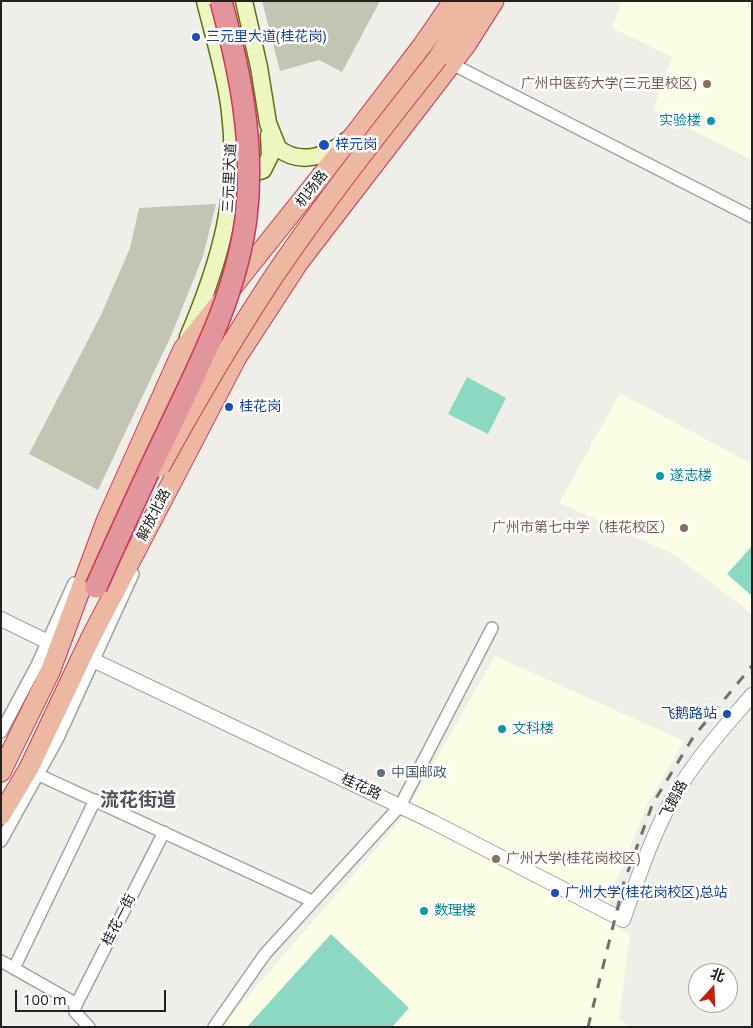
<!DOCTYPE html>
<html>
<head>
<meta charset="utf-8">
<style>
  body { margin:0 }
  #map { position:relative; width:753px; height:1028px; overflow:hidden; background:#f0eee8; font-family:"Open Sans","Noto Sans SC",sans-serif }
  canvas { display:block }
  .frame { position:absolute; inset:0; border:2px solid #212121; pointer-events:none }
  .north { position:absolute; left:688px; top:963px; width:50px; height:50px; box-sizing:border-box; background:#fff; border:1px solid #a6a6a6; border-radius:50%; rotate:20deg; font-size:14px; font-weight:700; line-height:20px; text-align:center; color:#212121 }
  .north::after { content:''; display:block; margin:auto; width:18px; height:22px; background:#c3200e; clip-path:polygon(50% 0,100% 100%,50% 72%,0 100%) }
  .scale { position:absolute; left:15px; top:990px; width:151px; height:22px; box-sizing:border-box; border:2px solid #212121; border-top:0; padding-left:6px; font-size:15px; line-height:18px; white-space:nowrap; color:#212121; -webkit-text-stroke:4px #fff; paint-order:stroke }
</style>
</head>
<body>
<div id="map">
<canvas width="753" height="1028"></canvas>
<div class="frame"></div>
<div class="north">北</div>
<div class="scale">100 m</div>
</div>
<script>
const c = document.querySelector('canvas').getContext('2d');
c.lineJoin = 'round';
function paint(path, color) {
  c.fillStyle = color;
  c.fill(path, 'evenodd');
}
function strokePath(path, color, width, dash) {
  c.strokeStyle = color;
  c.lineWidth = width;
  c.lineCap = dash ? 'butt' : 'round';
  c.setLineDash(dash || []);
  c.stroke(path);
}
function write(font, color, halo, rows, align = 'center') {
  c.font = font + ' "Open Sans","Noto Sans SC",sans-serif';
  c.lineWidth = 5;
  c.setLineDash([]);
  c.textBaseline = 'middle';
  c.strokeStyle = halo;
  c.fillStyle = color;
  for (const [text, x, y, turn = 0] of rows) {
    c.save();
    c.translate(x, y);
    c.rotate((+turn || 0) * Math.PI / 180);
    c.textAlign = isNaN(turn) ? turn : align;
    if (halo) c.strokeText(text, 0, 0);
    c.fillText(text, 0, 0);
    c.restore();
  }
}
paint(new Path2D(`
  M 622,1 L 752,1 L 752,160 L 653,110 L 672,57 L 612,28 Z
  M 620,393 L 752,464 L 752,614 L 673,554 L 559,503 Z
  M 495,656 L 684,741 L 648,803 L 609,899 L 606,919 L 630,935 L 619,1019 L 630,1027 L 221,1027 L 402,819 Z`), '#fbfde4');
paint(new Path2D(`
  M 262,1 L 380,1 L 342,72 L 319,60 L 280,71 Z
  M 216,204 L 203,256 L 171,336 L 98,490 L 29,454 L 101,315 L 130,248 L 139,208 Z`), '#c3c4b4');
paint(new Path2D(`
  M 467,377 L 506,398 L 488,434 L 448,414 Z
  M 752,546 L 752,596 L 727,574 Z
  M 331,934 L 409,1008 L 392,1027 L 247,1027 Z`), '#8cd9c3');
const minor = new Path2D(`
  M 452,64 L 752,217
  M 1,732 L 37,665 L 74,583
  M 39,775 L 312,901
  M 1,841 L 58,738 L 133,574
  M 1,961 L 75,1003 L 75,1012 L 89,1027
  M 17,962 L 95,800
  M 75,1007 L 164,832
  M 214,1027 L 265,954 L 400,806 L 492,628`);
const tertiary = new Path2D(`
  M 1,619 L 48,642
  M 95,661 L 431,821 L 623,920 C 638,878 653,832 676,793 C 697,757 725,727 752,695`);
const secondary = new Path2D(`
  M 244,1 L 259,67 L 268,123 L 278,148 C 300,166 328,156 347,140
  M 239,167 L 252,173 L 263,170 L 270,156 L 269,135
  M 188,337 C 220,262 240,194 230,112 C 226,75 214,38 205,1`);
const trunk = new Path2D(`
  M 438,58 L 473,1
  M 1,772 L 50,672 L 106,521 L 183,349 L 357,131 L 422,46 L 453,1
  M 1,815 L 29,768 L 91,637 L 237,357 L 299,262 L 466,45 L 494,1`);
strokePath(minor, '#a2a2a2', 14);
strokePath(tertiary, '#a2a2a2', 16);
strokePath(secondary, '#5d720d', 19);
strokePath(trunk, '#cf345a', 21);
strokePath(minor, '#fff', 11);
strokePath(tertiary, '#fff', 14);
strokePath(secondary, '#eef6c0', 16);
strokePath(trunk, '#ecb8a2', 19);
strokePath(new Path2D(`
  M 588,1027 L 624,882 L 653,803 L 694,736 L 752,666`), '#6f6f6f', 3, [10, 10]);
const trunkBridge = new Path2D(`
  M 160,467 C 195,403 232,340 272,279 C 324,202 381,130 438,58`);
const motorwayBridge = new Path2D(`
  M 96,587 C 119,536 142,484 167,433 C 200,363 236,296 246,218 C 255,143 240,72 221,1`);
strokePath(trunkBridge, '#cf345a', 21, []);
strokePath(motorwayBridge, '#cf345a', 24, []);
strokePath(trunkBridge, '#ecb8a2', 19);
strokePath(motorwayBridge, '#e2959c', 21);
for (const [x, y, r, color] of [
  [196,37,5,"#1a4fb4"],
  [707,84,5,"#8d6e63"],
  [711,121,5,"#0f9aa8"],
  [324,145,6,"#1a4fb4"],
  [229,407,5,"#1a4fb4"],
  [660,476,5,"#0f9aa8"],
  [684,528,5,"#8d6e63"],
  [727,714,5,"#1a4fb4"],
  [502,729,5,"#0f9aa8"],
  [381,773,5,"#5c6f8a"],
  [496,859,5,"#8d6e63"],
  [555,893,5,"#1a4fb4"],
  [424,911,5,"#0f9aa8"]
]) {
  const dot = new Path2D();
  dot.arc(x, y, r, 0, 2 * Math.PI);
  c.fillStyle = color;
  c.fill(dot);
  strokePath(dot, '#fff', 2);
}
write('14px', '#164399', '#fff', [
  ["三元里大道(桂花岗)",206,37],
  ["梓元岗",335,145],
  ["桂花岗",239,407],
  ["飞鹅路站",717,714,"right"],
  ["广州大学(桂花岗校区)总站",565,893]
], 'left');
write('14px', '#785e54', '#fff', [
  ["广州中医药大学(三元里校区)",697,84],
  ["广州市第七中学（桂花校区）",674,528],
  ["广州大学(桂花岗校区)",506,859,"left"]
], 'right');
write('14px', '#0d838f', '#fff', [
  ["实验楼",701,121,"right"],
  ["遂志楼",670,476],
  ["文科楼",512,729],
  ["数理楼",434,911]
], 'left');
write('14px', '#212121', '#fff', [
  ["三元里大道",230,178,-87],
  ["机场路",312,189,-52],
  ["解放北路",154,515,-63],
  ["桂花路",361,787,25],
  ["飞鹅路",674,800,-62],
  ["桂花一街",119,920,-63]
]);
write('14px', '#4e5e75', '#fff', [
  ["中国邮政",391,773]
], 'left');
write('bold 19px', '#545454', '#fff', [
  ["流花街道",138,801]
]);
</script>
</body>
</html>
